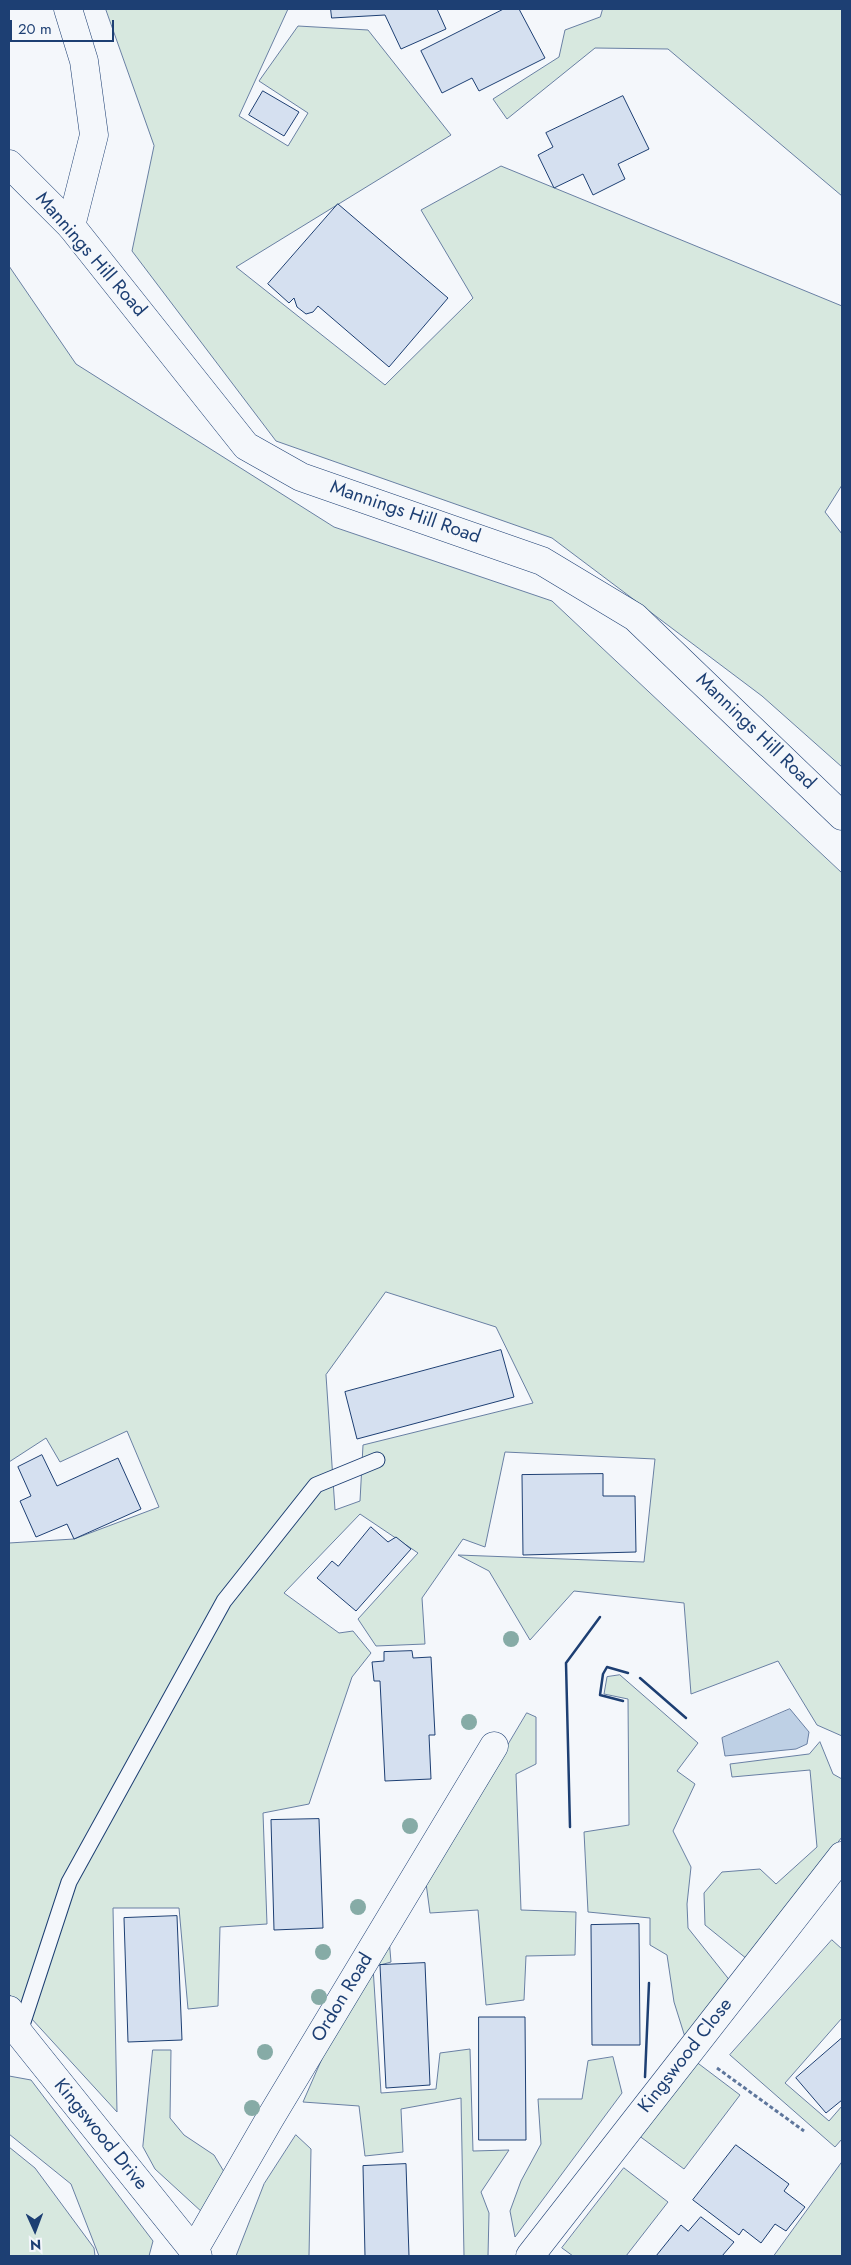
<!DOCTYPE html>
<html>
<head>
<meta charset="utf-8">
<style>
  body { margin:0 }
  #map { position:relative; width:851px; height:2265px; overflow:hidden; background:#f4f7fb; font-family:Jost,sans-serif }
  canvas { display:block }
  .frame { position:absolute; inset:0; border:10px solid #1d3f73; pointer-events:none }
  .north { position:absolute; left:10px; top:2205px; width:50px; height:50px; -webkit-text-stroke:4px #f4f7fb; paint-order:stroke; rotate:178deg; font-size:14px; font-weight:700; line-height:20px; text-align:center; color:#1d3f73 }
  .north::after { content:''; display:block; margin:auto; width:18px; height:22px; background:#1d3f73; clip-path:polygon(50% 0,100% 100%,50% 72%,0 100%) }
  .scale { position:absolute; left:10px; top:20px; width:104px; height:22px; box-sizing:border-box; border:2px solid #1d3f73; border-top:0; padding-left:6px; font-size:15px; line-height:18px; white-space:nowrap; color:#1d3f73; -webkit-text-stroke:4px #f4f7fb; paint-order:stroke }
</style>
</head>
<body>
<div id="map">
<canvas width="851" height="2265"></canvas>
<div class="frame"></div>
<div class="north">N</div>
<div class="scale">20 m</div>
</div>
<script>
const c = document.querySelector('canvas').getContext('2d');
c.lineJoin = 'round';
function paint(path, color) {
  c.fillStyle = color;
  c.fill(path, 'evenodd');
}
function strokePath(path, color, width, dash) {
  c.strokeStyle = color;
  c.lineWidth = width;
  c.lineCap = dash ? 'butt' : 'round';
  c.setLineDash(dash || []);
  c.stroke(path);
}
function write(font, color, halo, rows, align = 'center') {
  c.font = font + ' Jost,sans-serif';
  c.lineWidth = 4;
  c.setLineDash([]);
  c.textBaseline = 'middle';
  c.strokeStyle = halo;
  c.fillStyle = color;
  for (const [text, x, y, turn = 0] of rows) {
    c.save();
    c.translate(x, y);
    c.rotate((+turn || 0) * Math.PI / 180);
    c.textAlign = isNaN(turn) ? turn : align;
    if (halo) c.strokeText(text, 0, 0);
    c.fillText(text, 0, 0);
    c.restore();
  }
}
const green = new Path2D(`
  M 106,9 L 288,9 L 239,116 L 288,146 L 308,113 L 259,81 L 298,26 L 368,30 L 451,135 L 236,267 L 385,385 L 473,298 L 421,210 L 501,166 L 842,306 L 842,485 L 825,512 L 842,534 L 842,767 L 762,696 L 552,538 L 276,441 L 132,251 L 154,146 Z
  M 603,9 L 842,9 L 842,196 L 668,49 L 595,48 L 507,119 L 493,99 L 559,57 L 565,30 L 600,17 Z
  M 9,266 L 76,364 L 334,527 L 552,601 L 842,873 L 842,1736 L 817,1725 L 778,1661 L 691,1694 L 684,1603 L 574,1591 L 530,1640 L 489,1571 L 458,1555 L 644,1562 L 655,1459 L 505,1452 L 485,1547 L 463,1539 L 422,1598 L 425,1644 L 376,1646 L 358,1619 L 418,1553 L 360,1514 L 284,1593 L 339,1633 L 353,1631 L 371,1653 L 352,1677 L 309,1804 L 263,1813 L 267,1924 L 220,1927 L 218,2006 L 188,2009 L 179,1908 L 113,1908 L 117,2112 L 9,1994 L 9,1543 L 74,1539 L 159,1507 L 127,1431 L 60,1462 L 46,1438 L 9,1462 ZM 386,1292 L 496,1327 L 533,1403 L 363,1445 L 360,1501 L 335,1510 L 326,1375 Z
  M 620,1675 L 698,1743 L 677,1771 L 695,1784 L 673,1831 L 691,1867 L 687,1904 L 688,1928 L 731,1982 L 685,2037 L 674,2002 L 667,1955 L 650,1945 L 650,1918 L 588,1912 L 584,1832 L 629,1825 L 628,1699 L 604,1694 L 607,1677 Z
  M 527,1713 L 536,1717 L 536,1764 L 516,1774 L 521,1910 L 576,1912 L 575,1955 L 526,1956 L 524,2000 L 486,2005 L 478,1910 L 430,1913 L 426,1883 Z
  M 820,1742 L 833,1774 L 842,1779 L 842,1837 L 747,1959 L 705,1925 L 704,1893 L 722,1872 L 760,1869 L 776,1884 L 817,1847 L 810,1770 L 732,1777 L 730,1764 L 809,1754 Z
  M 389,1938 L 391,1962 L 373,1967 L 381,2093 L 436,2089 L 440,2053 L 470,2049 L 473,2151 L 509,2150 L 481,2192 L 489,2213 L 488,2256 L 464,2256 L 461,2098 L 401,2109 L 403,2152 L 365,2156 L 359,2106 L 303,2102 L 360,1972 Z
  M 832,1940 L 842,1949 L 842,2018 L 785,2083 L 829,2121 L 842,2106 L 842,2139 L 835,2147 L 730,2055 Z
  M 153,2050 L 171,2050 L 170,2118 L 184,2135 L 214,2155 L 226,2175 L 203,2213 L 155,2169 L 143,2147 Z
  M 613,2057 L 622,2093 L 515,2237 L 510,2211 L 521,2181 L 541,2144 L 538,2099 L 582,2099 L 588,2061 Z
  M 695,2061 L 740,2095 L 684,2169 L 638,2135 Z
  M 9,2076 L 31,2080 L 153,2241 L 149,2256 L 99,2256 L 71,2184 L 9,2134 Z
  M 296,2135 L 311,2149 L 309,2256 L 236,2256 L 264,2184 Z
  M 9,2147 L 35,2168 L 94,2248 L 95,2256 L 9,2256 Z
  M 842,2162 L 842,2256 L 774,2256 Z
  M 624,2168 L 668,2202 L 626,2256 L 573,2256 L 562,2248 Z`);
paint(green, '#d7e8df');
strokePath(green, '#687fa3', 1);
const water = new Path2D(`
  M 790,1709 L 809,1732 L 807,1744 L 796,1749 L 725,1756 L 722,1738 Z`);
paint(water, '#bed0e5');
strokePath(water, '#687fa3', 1);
const building = new Path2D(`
  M 331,9 L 437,9 L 446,29 L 401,49 L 385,15 L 332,18 Z
  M 504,9 L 519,9 L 545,58 L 479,91 L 472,78 L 442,93 L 421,51 Z
  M 263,91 L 299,112 L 284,136 L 249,115 Z
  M 623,96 L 649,149 L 618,164 L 625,179 L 593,195 L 583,174 L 554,188 L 538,155 L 553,147 L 546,133 Z
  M 338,204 L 448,298 L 389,367 L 318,306 L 313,312 L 306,314 L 297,307 L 294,298 L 289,303 L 268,284 Z
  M 501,1350 L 514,1397 L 357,1439 L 345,1392 Z
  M 42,1455 L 57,1486 L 118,1458 L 141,1509 L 74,1539 L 67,1524 L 36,1537 L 20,1501 L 31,1496 L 18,1467 Z
  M 603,1474 L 603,1496 L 635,1496 L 636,1552 L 523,1555 L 522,1475 Z
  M 371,1527 L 388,1542 L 396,1537 L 411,1549 L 356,1611 L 317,1578 L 332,1561 L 338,1566 Z
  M 412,1651 L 413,1658 L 431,1657 L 435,1735 L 429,1735 L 431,1779 L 385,1781 L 380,1681 L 374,1681 L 372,1662 L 384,1661 L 384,1652 Z
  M 319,1819 L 323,1928 L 274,1930 L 271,1820 Z
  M 177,1916 L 182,2040 L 128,2042 L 124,1918 Z
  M 639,1924 L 640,2045 L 592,2045 L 591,1925 Z
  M 425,1963 L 430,2085 L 386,2088 L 380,1965 Z
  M 479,2017 L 525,2017 L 526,2140 L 479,2140 Z
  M 842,2038 L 842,2100 L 826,2113 L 796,2078 Z
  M 736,2145 L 789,2184 L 784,2191 L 805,2207 L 786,2231 L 775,2224 L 761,2243 L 743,2229 L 739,2235 L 693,2200 Z
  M 406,2164 L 409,2256 L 365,2256 L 363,2166 Z
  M 701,2217 L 734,2242 L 722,2256 L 656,2256 L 681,2225 L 688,2231 Z`);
paint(building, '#d5e0f0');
strokePath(building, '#1d3f73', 1);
const service = new Path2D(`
  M 20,2031 L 69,1882 L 224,1601 L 316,1485 L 377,1460`);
const minor = new Path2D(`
  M 68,9 L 84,61 L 94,135 L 71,226
  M 9,2010 L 19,2033 L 35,2053 L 198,2256
  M 194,2250 L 269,2120 L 494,1746
  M 530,2256 L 842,1856`);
const secondary = new Path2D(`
  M 9,164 L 71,226 L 246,446 L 301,477 L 542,561 L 635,617 L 842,816`);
strokePath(service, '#1d3f73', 17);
strokePath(minor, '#1d3f73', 29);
strokePath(secondary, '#1d3f73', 29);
strokePath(new Path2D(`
  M 717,2068 L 804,2131`), '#5e769c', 3, [4, 2.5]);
strokePath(service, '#f4f7fb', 15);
strokePath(minor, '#f4f7fb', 28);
strokePath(secondary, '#f4f7fb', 28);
strokePath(new Path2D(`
  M 640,1678 L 686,1718
  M 623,1701 L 600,1695 L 603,1674 L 607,1667 L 628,1673
  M 570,1827 L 566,1663 L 600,1617
  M 645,2077 L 649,1983`), '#1d3f73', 2.5);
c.fillStyle = '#86aba6';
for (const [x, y] of [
  [511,1639],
  [469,1722],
  [410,1826],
  [358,1907],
  [323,1952],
  [319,1997],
  [265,2052],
  [252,2108]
]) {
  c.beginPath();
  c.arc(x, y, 8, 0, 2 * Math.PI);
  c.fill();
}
write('19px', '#1d3f73', '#f4f7fb', [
  ["Mannings Hill Road",90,255,49],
  ["Mannings Hill Road",405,513,19],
  ["Mannings Hill Road",755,732,44],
  ["Ordon Road",343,1998,-59],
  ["Kingswood Close",686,2056,-52],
  ["Kingswood Drive",100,2135,51]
]);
</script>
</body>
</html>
